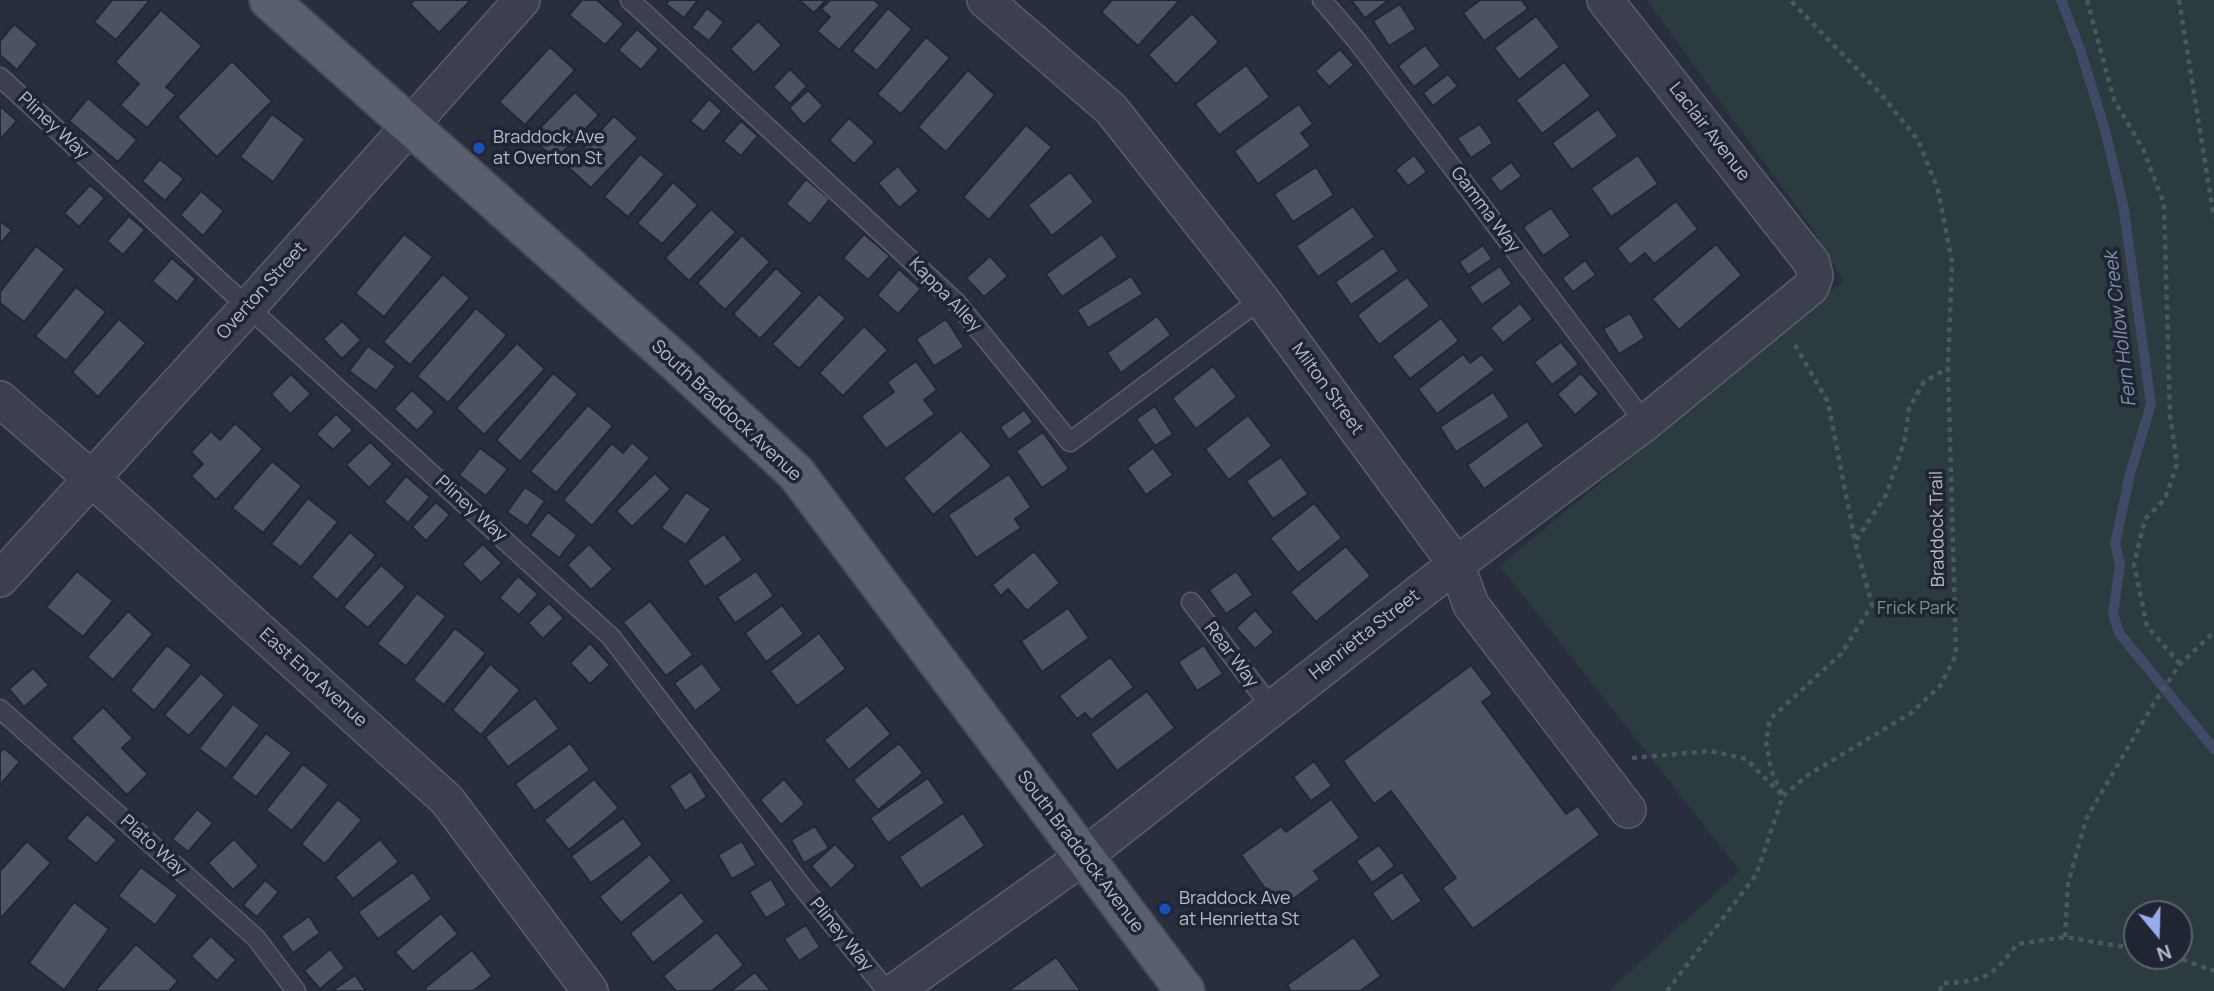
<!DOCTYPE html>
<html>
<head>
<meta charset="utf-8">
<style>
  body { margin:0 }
  #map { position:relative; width:2214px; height:991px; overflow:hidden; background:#282e3e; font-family:Manrope,sans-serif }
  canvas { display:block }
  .north { position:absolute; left:2123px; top:900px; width:70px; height:70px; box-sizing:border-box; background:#202533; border:2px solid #5d616f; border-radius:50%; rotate:161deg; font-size:19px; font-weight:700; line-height:28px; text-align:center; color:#b8bcc9 }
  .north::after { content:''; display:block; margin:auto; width:24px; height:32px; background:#97abee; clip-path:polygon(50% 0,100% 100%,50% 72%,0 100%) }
</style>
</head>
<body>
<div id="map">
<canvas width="2214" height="991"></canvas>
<div class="north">N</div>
</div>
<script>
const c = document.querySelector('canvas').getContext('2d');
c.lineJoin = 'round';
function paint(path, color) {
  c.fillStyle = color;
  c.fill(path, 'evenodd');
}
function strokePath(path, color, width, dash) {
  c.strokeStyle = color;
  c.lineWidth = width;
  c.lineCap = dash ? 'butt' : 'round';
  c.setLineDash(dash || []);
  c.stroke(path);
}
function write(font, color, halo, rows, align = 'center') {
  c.font = font + ' Manrope,sans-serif';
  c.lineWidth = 7;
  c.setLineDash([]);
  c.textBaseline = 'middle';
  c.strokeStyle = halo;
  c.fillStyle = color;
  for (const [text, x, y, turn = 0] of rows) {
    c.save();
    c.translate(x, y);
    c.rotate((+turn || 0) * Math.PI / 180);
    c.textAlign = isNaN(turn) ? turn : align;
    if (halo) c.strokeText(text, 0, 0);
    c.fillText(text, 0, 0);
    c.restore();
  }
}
paint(new Path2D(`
  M 1647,0 L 2214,0 L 2214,991 L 1609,991 L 1740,871 L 1500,566 L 1843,281 L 1811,227 ZM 2137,914 L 2179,914 L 2179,956 L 2137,956 Z`), '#2b3b40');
strokePath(new Path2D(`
  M 2061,0 L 2080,49 L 2105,130 L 2123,204 L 2151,404 L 2130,474 L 2115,544 L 2120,564 L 2113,614 L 2119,633 L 2214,749`), '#404965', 10);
const building = new Path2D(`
  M 112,0 L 150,0 L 116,40 L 94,22 Z
  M 414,0 L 471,0 L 439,33 L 410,4 Z
  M 582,0 L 597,0 L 624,24 L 605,45 L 569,15 Z
  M 669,0 L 698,0 L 684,18 L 666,4 Z
  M 799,0 L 826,0 L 814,13 Z
  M 830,0 L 874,0 L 880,5 L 839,50 L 817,31 L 830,17 L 821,9 Z
  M 1112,0 L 1180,0 L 1138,46 L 1101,12 Z
  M 1351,0 L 1389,0 L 1365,18 Z
  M 1480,0 L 1522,0 L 1528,9 L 1484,41 L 1463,13 Z
  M 1400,4 L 1416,29 L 1389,46 L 1373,21 Z
  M 707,8 L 724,22 L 709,41 L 692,28 Z
  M 888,8 L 912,29 L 877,71 L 852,51 Z
  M 161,10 L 202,46 L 166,87 L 176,95 L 147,128 L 120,105 L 139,84 L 115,62 Z
  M 1192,13 L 1219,42 L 1176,84 L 1148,55 Z
  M 1536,16 L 1560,47 L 1519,80 L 1494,48 Z
  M 758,21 L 782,45 L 754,73 L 730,49 Z
  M 14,24 L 38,44 L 17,70 L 0,55 L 0,41 Z
  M 637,29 L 659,49 L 641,70 L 618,50 Z
  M 926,37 L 950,58 L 901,114 L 877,94 Z
  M 1425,45 L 1441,66 L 1414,87 L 1398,66 Z
  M 550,47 L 575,70 L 525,125 L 499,102 Z
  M 1340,49 L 1354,65 L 1329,87 L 1315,71 Z
  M 232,61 L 272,101 L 217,157 L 177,117 Z
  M 1564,62 L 1591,96 L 1542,134 L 1516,100 Z
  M 1246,65 L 1270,97 L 1219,135 L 1195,104 Z
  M 790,69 L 807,86 L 790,104 L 773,87 Z
  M 968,70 L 995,95 L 946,152 L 918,127 Z
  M 1448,74 L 1458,86 L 1433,106 L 1423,93 Z
  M 808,90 L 823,106 L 804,125 L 789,108 Z
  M 575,92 L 599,115 L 555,160 L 531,137 Z
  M 88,98 L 137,140 L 118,162 L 69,121 Z
  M 709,99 L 722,111 L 704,132 L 690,121 Z
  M 1299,104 L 1313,124 L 1301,133 L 1311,146 L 1258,184 L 1234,151 Z
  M 0,106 L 17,121 L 0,140 Z
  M 1598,109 L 1618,136 L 1572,170 L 1552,143 Z
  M 272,114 L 305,139 L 273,182 L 240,157 Z
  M 614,116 L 638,138 L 591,188 L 567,166 Z
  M 849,118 L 875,142 L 854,164 L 829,140 Z
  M 741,121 L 758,136 L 741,156 L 723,141 Z
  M 1480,124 L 1493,143 L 1471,158 L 1457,138 Z
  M 1026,125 L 1052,147 L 989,220 L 963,197 Z
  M 640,154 L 665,174 L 628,217 L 604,197 Z
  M 1414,155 L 1427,172 L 1408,186 L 1395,170 Z
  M 1638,155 L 1658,184 L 1611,217 L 1591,188 Z
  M 160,159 L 184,179 L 165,201 L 142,181 Z
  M 1511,162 L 1522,176 L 1500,192 L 1490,178 Z
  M 898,166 L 919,191 L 899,208 L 878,183 Z
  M 1316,167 L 1334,195 L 1293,222 L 1274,194 Z
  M 1070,172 L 1094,202 L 1052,236 L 1028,205 Z
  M 806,179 L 830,199 L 810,224 L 786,204 Z
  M 673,182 L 698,205 L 662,244 L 637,223 Z
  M 90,185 L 105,198 L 79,227 L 64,213 Z
  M 201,191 L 224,211 L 203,236 L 180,215 Z
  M 1676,201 L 1698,229 L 1654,264 L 1645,253 L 1630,265 L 1617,248 Z
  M 1353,206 L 1375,237 L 1318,277 L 1296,246 Z
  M 1551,208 L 1571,236 L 1543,256 L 1523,227 Z
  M 711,209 L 736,232 L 689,281 L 665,258 Z
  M 129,216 L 145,230 L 123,255 L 107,241 Z
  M 0,221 L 12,230 L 0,244 Z
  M 404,234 L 433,257 L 384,317 L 355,293 Z
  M 864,234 L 890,256 L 868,280 L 843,258 Z
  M 1102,234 L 1118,257 L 1062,297 L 1046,274 Z
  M 742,235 L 770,262 L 725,310 L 697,283 Z
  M 1716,244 L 1742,275 L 1679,330 L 1652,299 Z
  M 1483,245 L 1492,259 L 1468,275 L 1459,262 Z
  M 36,246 L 65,269 L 24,322 L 0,303 L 0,292 Z
  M 1383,248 L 1399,271 L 1351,305 L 1335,282 Z
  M 990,256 L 1008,276 L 984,297 L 966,278 Z
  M 172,258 L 196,279 L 177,302 L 152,281 Z
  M 1585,260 L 1596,275 L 1573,292 L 1562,278 Z
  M 1500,266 L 1512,284 L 1482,305 L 1469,287 Z
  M 776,268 L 803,293 L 760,339 L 733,314 Z
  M 899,269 L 921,289 L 898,314 L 877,295 Z
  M 443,274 L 470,298 L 410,365 L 383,342 Z
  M 1131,276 L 1143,294 L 1088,328 L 1077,310 Z
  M 1407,277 L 1430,306 L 1379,345 L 1357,315 Z
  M 76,287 L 106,312 L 66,361 L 35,336 Z
  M 819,294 L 846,318 L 799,369 L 772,344 Z
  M 1520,303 L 1533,319 L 1503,343 L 1490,328 Z
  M 476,308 L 507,335 L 448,403 L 417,376 Z
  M 1630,313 L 1645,338 L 1619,354 L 1603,329 Z
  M 1157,316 L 1171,335 L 1121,373 L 1107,353 Z
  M 1441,318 L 1459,341 L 1410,379 L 1392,356 Z
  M 119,319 L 146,343 L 98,397 L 72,372 Z
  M 946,319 L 964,347 L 934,366 L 916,339 Z
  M 342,321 L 361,340 L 342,359 L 323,339 Z
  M 864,326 L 888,350 L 843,396 L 819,373 Z
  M 1561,342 L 1579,364 L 1552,385 L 1534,362 Z
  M 517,343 L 545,369 L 484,435 L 456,408 Z
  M 368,346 L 396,366 L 376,391 L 349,371 Z
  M 1463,354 L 1470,363 L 1482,354 L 1495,370 L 1437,414 L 1418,389 Z
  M 916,361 L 937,390 L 924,400 L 935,414 L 886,449 L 861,416 L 894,392 L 887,382 Z
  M 1213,366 L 1237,397 L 1196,429 L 1172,398 Z
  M 553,373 L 578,394 L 520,462 L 496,440 Z
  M 1581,373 L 1599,394 L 1575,415 L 1557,394 Z
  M 291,374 L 311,394 L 290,414 L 271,394 Z
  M 412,390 L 435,412 L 417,431 L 394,409 Z
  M 1493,392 L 1510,417 L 1456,452 L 1440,427 Z
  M 588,405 L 613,426 L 556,493 L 530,471 Z
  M 1155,406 L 1173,434 L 1155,446 L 1136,419 Z
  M 1024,410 L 1033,422 L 1009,440 L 1000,427 Z
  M 336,414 L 353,430 L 333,450 L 316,434 Z
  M 1248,415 L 1272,446 L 1229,480 L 1205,449 Z
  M 1527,421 L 1544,446 L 1484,489 L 1467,465 Z
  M 235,423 L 263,449 L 216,500 L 191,476 L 203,464 L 191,452 L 211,431 L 220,440 Z
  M 961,430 L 992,466 L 933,515 L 903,478 Z
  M 1043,432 L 1069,469 L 1042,488 L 1016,451 Z
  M 370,442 L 393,464 L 369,488 L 346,465 Z
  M 632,442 L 650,458 L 592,526 L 563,500 L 612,443 L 623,453 Z
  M 480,448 L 508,469 L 486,496 L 459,475 Z
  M 1153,448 L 1173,475 L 1146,495 L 1127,468 Z
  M 1281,457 L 1308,494 L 1273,519 L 1246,481 Z
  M 272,461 L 302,486 L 263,533 L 232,508 Z
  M 655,473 L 671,489 L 632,527 L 616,511 Z
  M 1009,474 L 1031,507 L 1015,519 L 1021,528 L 976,558 L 948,515 Z
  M 406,476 L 430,497 L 408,523 L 384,502 Z
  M 525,487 L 545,501 L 527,526 L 507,512 Z
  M 686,492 L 711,509 L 686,545 L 661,528 Z
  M 308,498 L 338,522 L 301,567 L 271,544 Z
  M 436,502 L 450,515 L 426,541 L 412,527 Z
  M 1314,503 L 1342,538 L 1298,573 L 1270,538 Z
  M 548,512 L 577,535 L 559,558 L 530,535 Z
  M 350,532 L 376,555 L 337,600 L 311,577 Z
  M 724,534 L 743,560 L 705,587 L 687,561 Z
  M 483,544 L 502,563 L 481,583 L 462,564 Z
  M 589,544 L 613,569 L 591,590 L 567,565 Z
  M 1346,546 L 1371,576 L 1316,622 L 1290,592 Z
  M 1034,551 L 1060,583 L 1027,611 L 1008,589 L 1001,596 L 992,585 Z
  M 381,565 L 406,587 L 368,628 L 343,607 Z
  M 77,571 L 113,601 L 83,637 L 46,607 Z
  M 756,571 L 774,596 L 735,623 L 717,597 Z
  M 1236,571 L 1253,595 L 1226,614 L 1209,590 Z
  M 518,576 L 538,594 L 519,615 L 499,598 Z
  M 417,593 L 446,616 L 406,666 L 377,644 Z
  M 650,601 L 693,655 L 666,676 L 623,622 Z
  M 549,603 L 564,618 L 543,639 L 528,623 Z
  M 782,605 L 804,634 L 766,662 L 745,633 Z
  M 1068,608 L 1089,638 L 1042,672 L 1021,641 Z
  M 1255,610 L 1274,632 L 1255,649 L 1236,628 Z
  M 128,611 L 153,634 L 113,680 L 87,657 Z
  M 455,628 L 486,653 L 444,705 L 413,680 Z
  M 819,633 L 846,669 L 797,706 L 770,671 Z
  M 590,643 L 610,665 L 590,684 L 570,663 Z
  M 167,645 L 192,665 L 154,711 L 130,690 Z
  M 1204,645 L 1223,674 L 1197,691 L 1178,662 Z
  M 1110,657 L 1134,687 L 1091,720 L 1085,713 L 1077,719 L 1059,696 Z
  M 702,663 L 722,690 L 695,711 L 674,683 Z
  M 490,664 L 520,690 L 481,735 L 452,710 Z
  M 1471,665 L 1493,694 L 1482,702 L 1566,814 L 1578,806 L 1600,835 L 1473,929 L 1442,888 L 1456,878 L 1391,791 L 1374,804 L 1343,761 Z
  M 33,668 L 49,685 L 24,707 L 9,689 Z
  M 201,673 L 225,695 L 189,736 L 164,715 Z
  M 1147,691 L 1175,728 L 1117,771 L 1090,734 Z
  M 535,698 L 559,729 L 508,767 L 485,737 Z
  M 233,704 L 260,725 L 226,769 L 199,749 Z
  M 867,705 L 891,734 L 849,770 L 824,740 Z
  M 103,707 L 133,738 L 122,748 L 148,774 L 127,795 L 71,738 Z
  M 266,733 L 292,753 L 256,797 L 231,778 Z
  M 570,743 L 590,770 L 535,811 L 515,784 Z
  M 899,743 L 923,773 L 878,810 L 853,780 Z
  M 4,748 L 20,762 L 0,785 L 0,753 Z
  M 1314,761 L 1332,786 L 1311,801 L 1293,777 Z
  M 303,764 L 329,785 L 292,831 L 266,810 Z
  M 691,771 L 707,797 L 685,811 L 669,786 Z
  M 928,778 L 945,803 L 888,843 L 870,818 Z
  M 594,779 L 619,808 L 569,850 L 544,820 Z
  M 784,779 L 805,804 L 781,825 L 760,800 Z
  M 338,799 L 362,820 L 325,864 L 301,844 Z
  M 1331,799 L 1360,838 L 1314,871 L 1320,879 L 1280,909 L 1241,855 L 1281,826 L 1286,832 Z
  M 197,809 L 213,823 L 188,852 L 172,839 Z
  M 963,813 L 985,846 L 921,889 L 899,857 Z
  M 87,814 L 117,840 L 96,864 L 66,838 Z
  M 623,818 L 643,845 L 591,883 L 571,856 Z
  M 815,826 L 829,848 L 804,863 L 791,840 Z
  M 234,839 L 259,866 L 233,890 L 208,863 Z
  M 380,839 L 399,862 L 353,899 L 335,877 Z
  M 27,841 L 51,863 L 0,919 L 0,871 Z
  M 742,841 L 756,865 L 732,879 L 718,855 Z
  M 835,844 L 856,866 L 831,889 L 811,866 Z
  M 1379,845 L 1395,866 L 1372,883 L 1356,861 Z
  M 650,854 L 672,881 L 621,923 L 599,897 Z
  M 141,867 L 178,895 L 155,925 L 118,896 Z
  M 413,872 L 432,899 L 378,939 L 358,912 Z
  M 1402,872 L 1422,901 L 1392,922 L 1372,893 Z
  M 771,879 L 787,905 L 766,918 L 749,892 Z
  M 265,880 L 279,892 L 257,917 L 243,905 Z
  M 681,892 L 705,922 L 653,963 L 630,933 Z
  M 74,902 L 109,929 L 64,990 L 29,963 Z
  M 441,913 L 458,934 L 413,972 L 395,952 Z
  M 309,916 L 320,933 L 293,953 L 281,936 Z
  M 806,925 L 820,947 L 799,961 L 784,939 Z
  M 717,932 L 744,965 L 712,991 L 676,991 L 663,976 Z
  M 211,936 L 236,960 L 217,981 L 191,956 Z
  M 1354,937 L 1381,976 L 1360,991 L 1291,991 L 1287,985 Z
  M 136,944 L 178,981 L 169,991 L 95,991 Z
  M 330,949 L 345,968 L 320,989 L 304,971 Z
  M 472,950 L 492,976 L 473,991 L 427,991 L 425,988 Z
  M 1056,957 L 1081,991 L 1008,991 Z
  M 755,972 L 771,991 L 731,991 Z
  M 355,975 L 366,991 L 332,991 Z`);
paint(building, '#4c5264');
strokePath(building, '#222735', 2);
const service = new Path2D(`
  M 630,0 L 956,302 L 1070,442 L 1261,299
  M 1322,0 L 1357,41 L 1645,423
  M 0,77 L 227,288 L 611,637 L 803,888 L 887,991
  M 1191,602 L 1272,708
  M 0,709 L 256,938 L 296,991`);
const minor = new Path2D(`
  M 985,0 L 1111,109 L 1261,299 L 1456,564 L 1471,605 L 1628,810
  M 0,399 L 92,479 L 447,800 L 590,991
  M 0,579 L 249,306 L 522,0
  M 895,991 L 1083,857 L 1433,582 L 1645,423 L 1811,287 L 1815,276 L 1812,263 L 1605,0`);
const primary = new Path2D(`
  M 269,0 L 676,362 L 796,473 L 1185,991`);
strokePath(service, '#595e6c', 21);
strokePath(minor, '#595e6c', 38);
strokePath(primary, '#454957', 42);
strokePath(new Path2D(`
  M 2087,0 L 2114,100 L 2143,149 L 2164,204 L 2170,416 L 2177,464 L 2165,499 L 2145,519 L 2134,564 L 2147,626 L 2180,664
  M 2179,0 L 2214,218
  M 1795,345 L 1828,402 L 1855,541
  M 1632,758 L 1710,751 L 1746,759 L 1783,796 L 1771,770 L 1766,741 L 1770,719 L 1841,654 L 1872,605 L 1855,542 L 1886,495 L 1905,439 L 1909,408 L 1924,382 L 1948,368
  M 2065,937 L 2068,884 L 2086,819 L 2154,703 L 2180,664 L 2214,632
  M 2173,956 L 2214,971
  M 1667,991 L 1756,875 L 1783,796 L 1808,775 L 1911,713 L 1940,686 L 1956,655 L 1948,368 L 1952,262 L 1938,190 L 1918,140 L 1880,93 L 1790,0
  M 1940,991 L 1942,983 C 1983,982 1993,977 2017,944 L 2065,937 L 2137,949`), '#4a585e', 4.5, [5, 5]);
strokePath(service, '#3c404e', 18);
strokePath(minor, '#3c404e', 35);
strokePath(primary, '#5a5f6e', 38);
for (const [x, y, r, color] of [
  [479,148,7,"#1a4fb4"],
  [1165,909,7,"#1a4fb4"]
]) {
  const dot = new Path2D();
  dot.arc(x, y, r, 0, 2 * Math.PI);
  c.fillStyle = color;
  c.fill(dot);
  strokePath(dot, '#202533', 2.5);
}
write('18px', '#b8bcc9', '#202533', [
  ["Pliney Way",53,126,43],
  ["Laclair Avenue",1709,132,52],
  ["Gamma Way",1485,210,53],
  ["Overton Street",262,291,-48],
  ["Kappa Alley",945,295,46],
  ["Milton Street",1327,389,54],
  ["South Braddock Avenue",726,411,43],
  ["Pliney Way",471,509,42],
  ["Braddock Trail",1938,529,-91],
  ["Henrietta Street",1365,635,-38],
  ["Rear Way",1231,655,53],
  ["East End Avenue",313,678,42],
  ["Plato Way",153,846,42],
  ["South Braddock Avenue",1080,852,53],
  ["Pliney Way",841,935,51]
]);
write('18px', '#b8bcc9', '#202533', [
  ["Braddock Ave",493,138],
  ["at Overton St",493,159],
  ["Braddock Ave",1179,899],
  ["at Henrietta St",1179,920]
], 'left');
write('18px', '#719780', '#202533', [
  ["Frick Park",1916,609]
]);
write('italic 19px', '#838ead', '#202533', [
  ["Fern Hollow Creek",2121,329,-97]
]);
</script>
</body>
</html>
